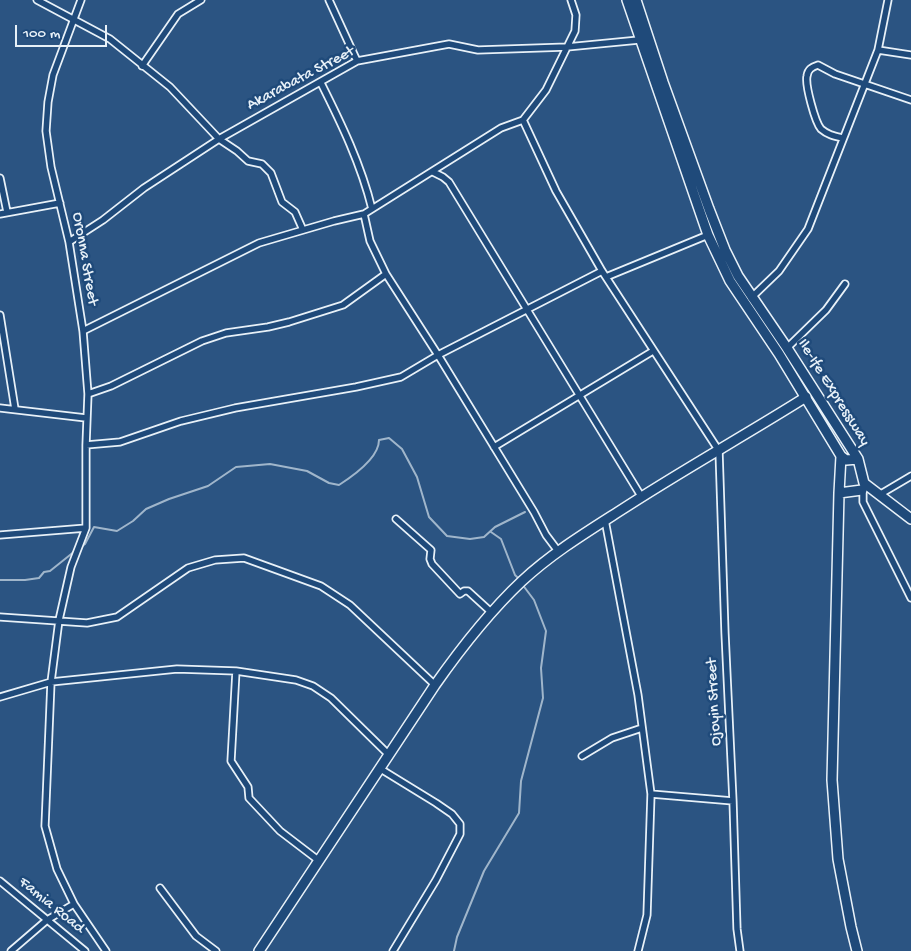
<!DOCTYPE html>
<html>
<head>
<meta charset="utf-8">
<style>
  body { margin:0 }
  #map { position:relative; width:911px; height:951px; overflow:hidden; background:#2b5482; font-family:"Gochi Hand",sans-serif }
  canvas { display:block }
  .scale { position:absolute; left:15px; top:25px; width:92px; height:22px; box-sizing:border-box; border:2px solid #e8f1f8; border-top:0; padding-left:6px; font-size:15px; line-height:18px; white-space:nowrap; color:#e8f1f8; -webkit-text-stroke:4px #1f4a7a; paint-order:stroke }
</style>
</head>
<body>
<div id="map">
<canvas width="911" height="951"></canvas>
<div class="scale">100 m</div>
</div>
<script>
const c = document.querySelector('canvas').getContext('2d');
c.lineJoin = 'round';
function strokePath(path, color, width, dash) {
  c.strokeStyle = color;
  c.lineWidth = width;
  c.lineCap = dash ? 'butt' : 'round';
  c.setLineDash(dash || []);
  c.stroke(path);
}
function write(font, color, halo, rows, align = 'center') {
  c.font = font + ' "Gochi Hand",sans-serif';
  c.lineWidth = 5;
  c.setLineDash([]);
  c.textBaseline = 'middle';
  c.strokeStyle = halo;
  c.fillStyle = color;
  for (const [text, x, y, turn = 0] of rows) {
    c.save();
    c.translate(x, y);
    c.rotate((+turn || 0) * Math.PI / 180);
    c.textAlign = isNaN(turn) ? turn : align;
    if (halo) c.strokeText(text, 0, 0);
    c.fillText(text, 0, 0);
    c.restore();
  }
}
strokePath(new Path2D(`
  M 491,532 L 501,539 L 515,575 L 520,580
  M 81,547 L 85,544 L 94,527 L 117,531 L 133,521 L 146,509 L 169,499 L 208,486 L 236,467 L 270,464 L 307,471 L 329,483 L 339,485 C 353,476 379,458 379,440 L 389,438 L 402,449 L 417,477 L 429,517 L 447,536 L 470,539 L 484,537 L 495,527 L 525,512
  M 0,580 L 25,580 L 39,578 L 44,572 L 50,571 L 75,551
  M 454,951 L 457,937 L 484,871 L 519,813 L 521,781 L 543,698 L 541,668 L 546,631 L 534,600 L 522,584`), '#a0b6cb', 2);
const street = new Path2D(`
  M 37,0 L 110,39 L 170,87 L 219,139 L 237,151 L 248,161 L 262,164 L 271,173 L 282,202 L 295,212 L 303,230
  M 81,0 L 53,75 L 48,102 L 46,131 L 51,167 L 69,242 L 83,331 L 88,394 L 86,445 L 86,528 L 71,567 L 59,620 L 51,682 L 45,826 L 57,869 L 74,904 L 106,951
  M 329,0 L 357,61
  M 878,50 L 911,55
  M 142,66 L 178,14 L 201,0
  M 321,83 C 341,123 361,164 372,209
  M 523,120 L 556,191 L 602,271 L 719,451 L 725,633 L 733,801 L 737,929 L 740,951
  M 843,138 C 834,136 828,135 821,129 C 815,122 805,85 807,76 C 808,69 812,67 818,65 L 835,74 L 911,100
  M 433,172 L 443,177 L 449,182 L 641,496
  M 0,178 L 7,212
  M 0,214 L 60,203
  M 364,214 L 370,241 L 386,274 L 438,355 L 534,512 L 546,535 L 558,551
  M 69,242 L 103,220 L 144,188 L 219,139 L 357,61 L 449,44 L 478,50 L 567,47 L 639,40
  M 606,277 L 708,235
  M 751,298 L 779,271 L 808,229 L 878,50 L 888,0
  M 0,315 L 15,409
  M 83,331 L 259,243 L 334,221 L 364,214 L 501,128 L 523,120 L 546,90 L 575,31 L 576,15 L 571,0
  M 787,348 L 826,310 L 845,284
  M 88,394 L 111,386 L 202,341 L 226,333 L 268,327 L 289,322 L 343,305 L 386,274
  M 0,408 L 86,418
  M 86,445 L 120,442 L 181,421 L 235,408 L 356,387 L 401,377 L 438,355 L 602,271
  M 494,447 L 653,351
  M 863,487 L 863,502 L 911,598
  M 879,495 L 911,476
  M 396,519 L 431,550 L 430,559 L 432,564 L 460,594 L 464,591 L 468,591 L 491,612
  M 605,520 L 638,695 L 651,794 L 647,915 L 638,951
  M 0,535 L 86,528
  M 0,617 L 87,623 L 117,617 L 188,568 L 215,560 L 244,558 L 321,586 L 350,605 L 435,685
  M 236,671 L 231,761 L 248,787 L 249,798 L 280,831 L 318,860
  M 0,697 L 51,682 L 177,669 L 236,671 L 296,680 L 313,686 L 331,698 L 388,754
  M 582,756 L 612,738 L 642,728
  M 379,768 L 436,803 L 452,814 L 460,824 L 460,834 L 436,880 L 393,951
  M 651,794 L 733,801
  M 0,881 L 85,951
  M 160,888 L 196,936 L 216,951
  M 11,951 L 47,920 L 74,904`);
const secondary = new Path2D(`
  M 259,951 L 435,685 C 461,648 489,612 522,581 C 551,554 585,533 618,512 C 679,472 744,436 806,397`);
const primary = new Path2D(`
  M 627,0 L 708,235 L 730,281 L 779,354 L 841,456 L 846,460 L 858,459
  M 636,0 L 663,82 L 709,209 L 725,250 L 738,276 L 787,348 L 858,459 L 864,483 L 911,519
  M 841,456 L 839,493 L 832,780 L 838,859 L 851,927 L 857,951
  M 839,493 L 862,490`);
strokePath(street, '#e8f1f8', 9);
strokePath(secondary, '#e8f1f8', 12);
strokePath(primary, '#e8f1f8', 12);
strokePath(street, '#1f4a7a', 5.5);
strokePath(secondary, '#1f4a7a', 9);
strokePath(primary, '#1f4a7a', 9);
write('16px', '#e8f1f8', '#1f4a7a', [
  ["Akarabata Street",301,79,-28],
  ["Oronna Street",84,259,80],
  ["Ile-Ife Expressway",833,393,58],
  ["Ojoyin Street",715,702,-93],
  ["Famia Road",51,906,39]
]);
</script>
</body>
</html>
